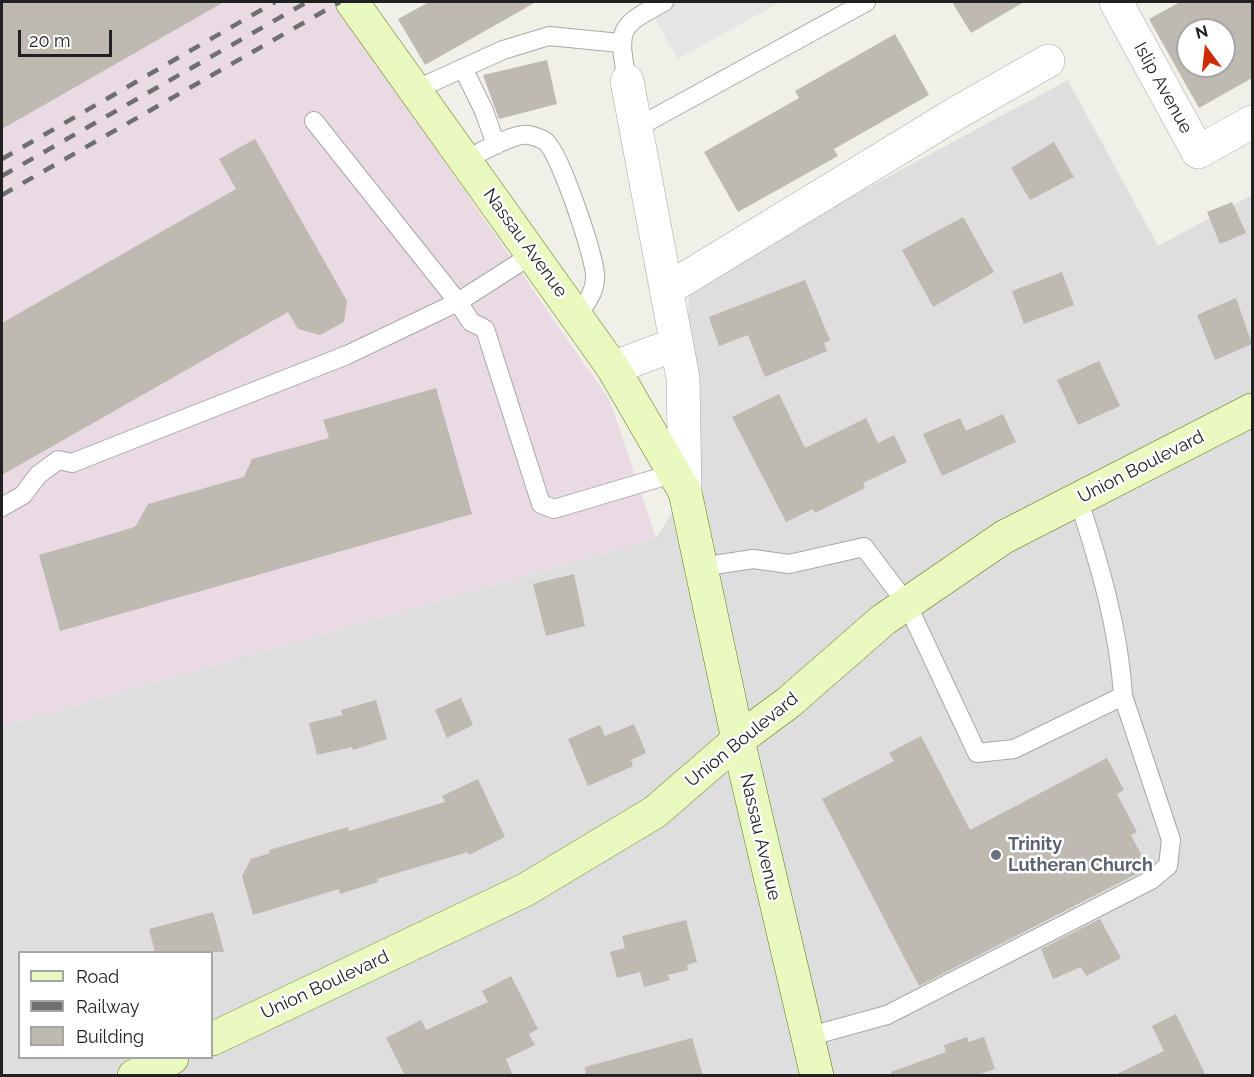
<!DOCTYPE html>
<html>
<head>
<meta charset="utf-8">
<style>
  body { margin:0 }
  #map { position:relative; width:1254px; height:1077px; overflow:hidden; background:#f1f0e8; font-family:Raleway,sans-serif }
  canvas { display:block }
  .frame { position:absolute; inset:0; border:3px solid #212121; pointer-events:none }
  .legend { position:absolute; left:18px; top:951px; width:195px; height:108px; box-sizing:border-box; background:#fff; border:2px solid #a6a6a6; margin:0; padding:8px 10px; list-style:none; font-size:18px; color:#212121 }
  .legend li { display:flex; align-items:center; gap:12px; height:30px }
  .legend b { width:30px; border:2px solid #a6a6a6 }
  .north { position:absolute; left:1176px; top:18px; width:60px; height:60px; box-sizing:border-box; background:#fff; border:2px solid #a6a6a6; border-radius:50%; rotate:345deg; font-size:16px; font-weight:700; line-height:24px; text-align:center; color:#212121 }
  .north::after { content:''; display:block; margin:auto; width:21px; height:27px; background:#ce2c05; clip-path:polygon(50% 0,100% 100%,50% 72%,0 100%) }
  .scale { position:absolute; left:18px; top:30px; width:94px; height:27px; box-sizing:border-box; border:3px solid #212121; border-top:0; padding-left:8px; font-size:18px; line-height:21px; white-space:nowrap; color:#212121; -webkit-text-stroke:4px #fff; paint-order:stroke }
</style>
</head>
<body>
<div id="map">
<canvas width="1254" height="1077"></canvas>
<div class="frame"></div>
<ul class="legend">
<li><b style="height:8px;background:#eaf9bf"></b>Road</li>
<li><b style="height:8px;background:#6f6f6f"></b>Railway</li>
<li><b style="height:16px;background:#beb9b1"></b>Building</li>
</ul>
<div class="north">N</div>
<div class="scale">20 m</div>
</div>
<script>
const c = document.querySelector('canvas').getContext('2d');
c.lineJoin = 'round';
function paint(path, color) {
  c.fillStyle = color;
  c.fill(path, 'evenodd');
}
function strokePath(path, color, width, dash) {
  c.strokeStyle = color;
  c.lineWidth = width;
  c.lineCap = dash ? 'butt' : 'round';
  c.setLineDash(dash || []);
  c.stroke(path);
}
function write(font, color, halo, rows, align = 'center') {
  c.font = font + ' Raleway,sans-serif';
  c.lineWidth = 5;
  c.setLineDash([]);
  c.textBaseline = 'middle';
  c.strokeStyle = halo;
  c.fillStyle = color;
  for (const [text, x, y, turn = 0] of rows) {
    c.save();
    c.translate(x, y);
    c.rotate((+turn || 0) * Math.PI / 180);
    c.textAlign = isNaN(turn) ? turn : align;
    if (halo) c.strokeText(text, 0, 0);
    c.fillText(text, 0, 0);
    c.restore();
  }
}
paint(new Path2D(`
  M 1068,80 L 1158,246 L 1252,195 L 1252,1075 L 2,1076 L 2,726 L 656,538 L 685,492 L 689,284 ZM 20,952 L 212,952 L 212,1058 L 20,1058 Z`), '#dfdede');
paint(new Path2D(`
  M 2,2 L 334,2 L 610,401 L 656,538 L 2,726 Z`), '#eadae4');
paint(new Path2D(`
  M 646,2 L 781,2 L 677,59 Z`), '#e5e5e5');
paint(new Path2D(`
  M 2,2 L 224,2 L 2,129 Z
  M 429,2 L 536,2 L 425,65 L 398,19 Z
  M 952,2 L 1024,2 L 971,33 Z
  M 1180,2 L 1252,2 L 1252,78 L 1199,108 L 1149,19 ZM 1188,30 L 1224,30 L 1224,66 L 1188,66 Z
  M 895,34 L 929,95 L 834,149 L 838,156 L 738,212 L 704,152 L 799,98 L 795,91 Z
  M 547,60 L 557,104 L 499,119 L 483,75 Z
  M 255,139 L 347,301 L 344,322 L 320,335 L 298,329 L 288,312 L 2,475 L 2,323 L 236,189 L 219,159 Z
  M 1054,142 L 1074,177 L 1030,200 L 1011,168 Z
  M 1232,202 L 1246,233 L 1220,244 L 1207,212 Z
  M 963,217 L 994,272 L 933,307 L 902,250 Z
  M 1062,272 L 1074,305 L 1024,324 L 1012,291 Z
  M 805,280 L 830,340 L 824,343 L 827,351 L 765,377 L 748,335 L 719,346 L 709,317 Z
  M 1236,298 L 1252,344 L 1215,360 L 1197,315 Z
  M 1099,361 L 1120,406 L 1078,425 L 1057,380 Z
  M 436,388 L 472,514 L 60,631 L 39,555 L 135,527 L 148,504 L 244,477 L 252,459 L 329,438 L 323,420 Z
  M 779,394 L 805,448 L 866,418 L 878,443 L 894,435 L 907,462 L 863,483 L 865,488 L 815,513 L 813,509 L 786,522 L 732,417 Z
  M 1003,414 L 1016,442 L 942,476 L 923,434 L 960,418 L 966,431 Z
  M 574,574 L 585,626 L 546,636 L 533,584 Z
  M 461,698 L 473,725 L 447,738 L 435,710 Z
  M 376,700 L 387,739 L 353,750 L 352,747 L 317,755 L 309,723 L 343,715 L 341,710 Z
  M 634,724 L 646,753 L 631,760 L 633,766 L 588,786 L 568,739 L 600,725 L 605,736 Z
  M 921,736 L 970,830 L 1107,758 L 1124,790 L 1117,794 L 1137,832 L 1131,835 L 1148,868 L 919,986 L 822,799 L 894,761 L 889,753 Z
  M 478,779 L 505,837 L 469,855 L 468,852 L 377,879 L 378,882 L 340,894 L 339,889 L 253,915 L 242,876 L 251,859 L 270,853 L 269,850 L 348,827 L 349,831 L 445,802 L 442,796 Z
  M 213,912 L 224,952 L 155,952 L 149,929 Z
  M 1100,919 L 1121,958 L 1086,976 L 1081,967 L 1053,979 L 1041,949 Z
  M 686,920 L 697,962 L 687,965 L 688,970 L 668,975 L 670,980 L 644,987 L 640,972 L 617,978 L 610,952 L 625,948 L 622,936 Z
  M 511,976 L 538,1029 L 529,1034 L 535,1045 L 506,1059 L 513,1076 L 405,1076 L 386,1038 L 421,1020 L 426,1030 L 488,1002 L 482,991 Z
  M 1176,1014 L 1206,1076 L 1113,1076 L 1164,1051 L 1152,1026 Z
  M 967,1037 L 969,1042 L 984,1037 L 995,1069 L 975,1076 L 892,1076 L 891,1072 L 946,1052 L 944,1045 Z
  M 692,1038 L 703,1076 L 586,1076 L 585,1067 Z`), '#beb9b1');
const lane = new Path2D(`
  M 463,68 L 484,111 L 496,145
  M 627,81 C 618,29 617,27 664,2
  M 415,90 L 503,50 L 549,36 L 620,43
  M 314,121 L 458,302 L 533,254
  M 636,128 L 866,2
  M 465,160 C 480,153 514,132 529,135 C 533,136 543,139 546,142 C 560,153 594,255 595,275 C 596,292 586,303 577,316
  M 2,507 L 23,495 L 38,475 L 58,460 L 72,463 L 347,355 L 458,302 L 471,322 L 485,329 L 541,504 L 554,509 L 675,473
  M 701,567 L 753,559 L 789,564 L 864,547 L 907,604 L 977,753 L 1014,749 L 1123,696 C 1119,628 1099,563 1078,498
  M 807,1037 L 887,1015 L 1151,880 L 1168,866 L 1171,840 L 1123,696`);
const street = new Path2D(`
  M 1116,2 L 1198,152 L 1252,122
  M 627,81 L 683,378 L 685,492
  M 666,290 L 960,111 L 1048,61
  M 613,368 L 676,344`);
const secondary = new Path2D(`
  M 352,2 L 613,368 L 685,492 L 738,740 L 817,1076
  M 212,1039 L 525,890 L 655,812 L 738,740 L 789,702 L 883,620 L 1004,537 L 1252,410
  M 134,1076 L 172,1058`);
strokePath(lane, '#a8a8a8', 20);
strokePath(street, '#a8a8a8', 34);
strokePath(secondary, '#567908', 34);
strokePath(lane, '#fff', 18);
strokePath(street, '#fff', 33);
strokePath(secondary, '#eaf9bf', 33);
strokePath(new Path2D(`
  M 2,159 L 275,2
  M 2,176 L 307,2
  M 2,195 L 340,2`), '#6f6f6f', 4.5, [12, 12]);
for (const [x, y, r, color] of [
  [996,855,6,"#6b7280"]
]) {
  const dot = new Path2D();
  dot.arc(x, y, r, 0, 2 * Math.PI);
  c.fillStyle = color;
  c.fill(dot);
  strokePath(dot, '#fff', 2);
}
write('18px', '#212121', '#fff', [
  ["Islip Avenue",1163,88,61],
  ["Nassau Avenue",525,243,54],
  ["Union Boulevard",1141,467,-27],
  ["Union Boulevard",742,740,-39],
  ["Nassau Avenue",760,837,77],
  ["Union Boulevard",325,985,-25]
]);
write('bold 18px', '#5b616d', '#fff', [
  ["Trinity",1008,845],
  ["Lutheran Church",1008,866]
], 'left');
</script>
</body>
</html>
